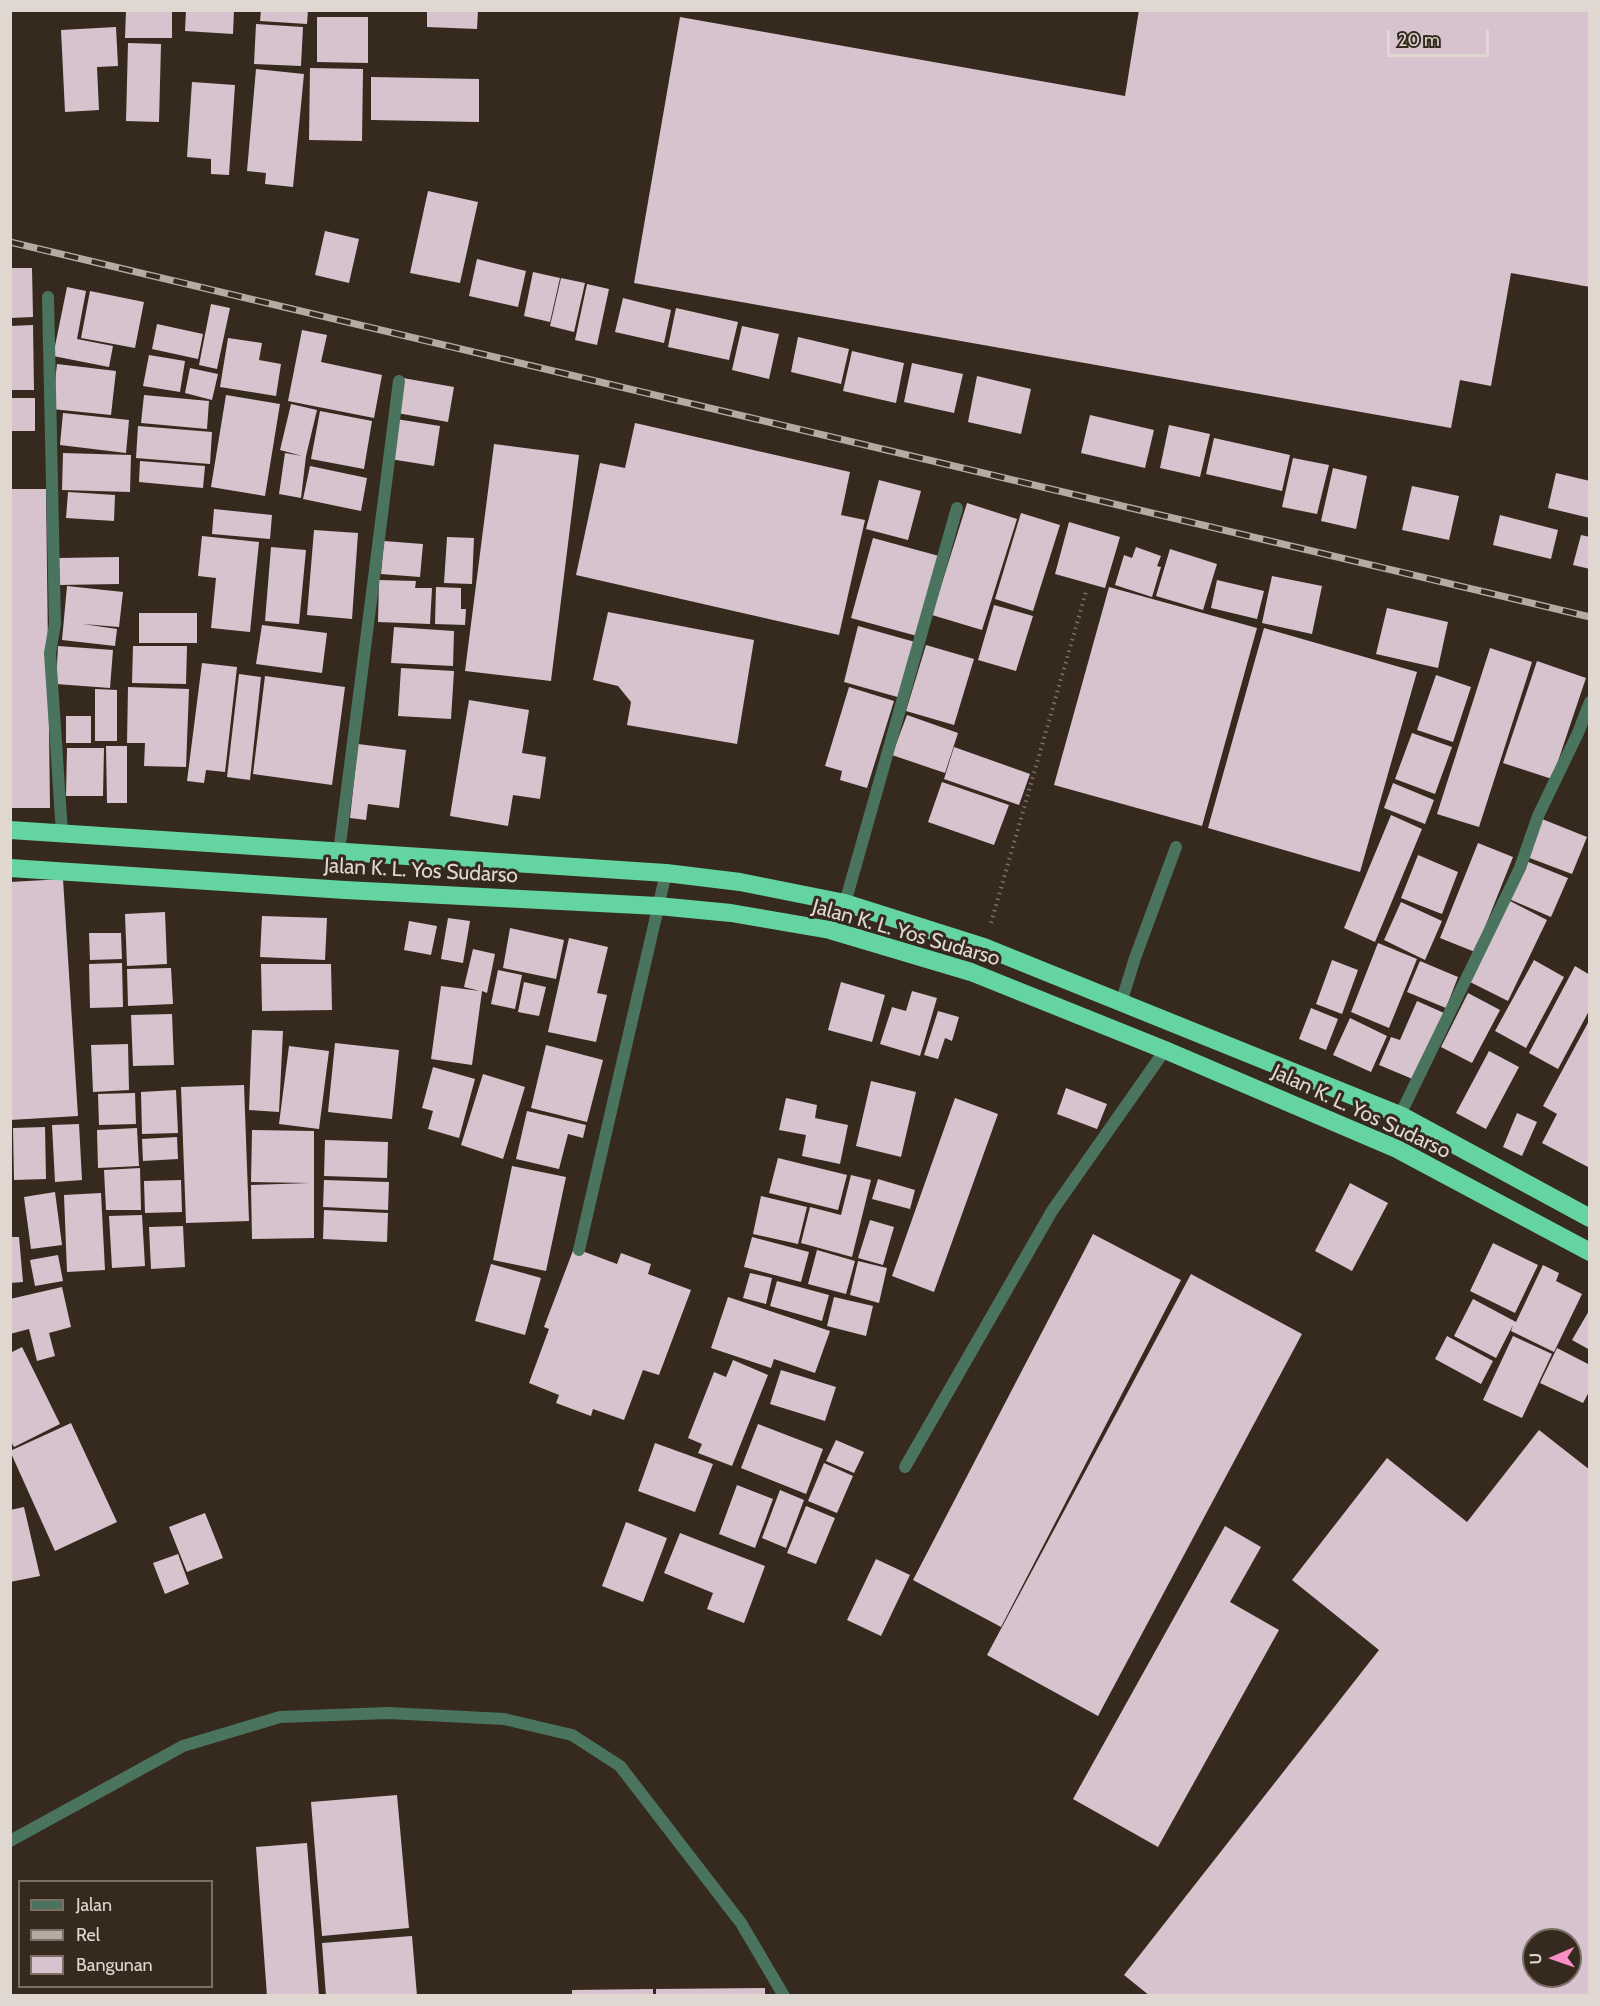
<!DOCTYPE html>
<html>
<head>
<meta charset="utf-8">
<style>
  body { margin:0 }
  #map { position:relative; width:1600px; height:2006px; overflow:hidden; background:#362a1f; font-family:Cabin,sans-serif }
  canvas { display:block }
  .frame { position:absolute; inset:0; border:12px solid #e0d8d0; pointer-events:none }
  .legend { position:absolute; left:18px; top:1880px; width:195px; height:108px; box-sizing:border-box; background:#362a1f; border:2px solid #7a7066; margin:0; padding:8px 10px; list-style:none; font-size:18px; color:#e0d8d0 }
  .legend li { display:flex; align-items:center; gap:12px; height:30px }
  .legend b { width:30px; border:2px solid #7a7066 }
  .north { position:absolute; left:1522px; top:1928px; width:60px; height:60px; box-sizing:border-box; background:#362a1f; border:2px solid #7a7066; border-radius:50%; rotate:268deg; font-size:16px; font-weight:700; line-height:24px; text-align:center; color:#e0d8d0 }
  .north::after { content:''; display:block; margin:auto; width:21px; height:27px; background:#fb8fc5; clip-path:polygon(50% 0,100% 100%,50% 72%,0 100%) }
  .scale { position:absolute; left:1387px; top:30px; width:102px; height:27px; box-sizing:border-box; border:3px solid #e0d8d0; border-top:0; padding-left:8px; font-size:18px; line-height:21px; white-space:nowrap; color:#e0d8d0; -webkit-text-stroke:4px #362a1f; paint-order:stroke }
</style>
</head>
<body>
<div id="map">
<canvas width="1600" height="2006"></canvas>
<div class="frame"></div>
<ul class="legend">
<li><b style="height:8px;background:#4a745e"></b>Jalan</li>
<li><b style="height:8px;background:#b4aba3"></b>Rel</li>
<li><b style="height:16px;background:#d6c3ce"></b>Bangunan</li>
</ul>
<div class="north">U</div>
<div class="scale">20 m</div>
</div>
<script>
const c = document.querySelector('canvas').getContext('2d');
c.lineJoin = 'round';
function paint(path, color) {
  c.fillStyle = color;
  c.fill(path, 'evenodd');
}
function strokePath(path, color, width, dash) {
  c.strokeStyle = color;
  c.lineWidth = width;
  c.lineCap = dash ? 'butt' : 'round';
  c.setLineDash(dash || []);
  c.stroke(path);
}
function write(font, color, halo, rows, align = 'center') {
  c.font = font + ' Cabin,sans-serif';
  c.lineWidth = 6;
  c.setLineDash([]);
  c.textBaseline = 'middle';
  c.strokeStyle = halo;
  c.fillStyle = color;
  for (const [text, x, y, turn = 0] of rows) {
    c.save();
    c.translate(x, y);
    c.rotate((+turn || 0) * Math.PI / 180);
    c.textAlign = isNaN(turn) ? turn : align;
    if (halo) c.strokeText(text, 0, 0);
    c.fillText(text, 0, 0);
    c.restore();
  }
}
paint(new Path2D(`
  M 126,10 L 172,10 L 172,38 L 125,38 Z
  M 186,10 L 234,10 L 233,34 L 185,31 Z
  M 261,10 L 308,10 L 307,24 L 260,21 Z
  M 427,10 L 478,10 L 477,29 L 427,27 Z
  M 1139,10 L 1590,10 L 1590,287 L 1511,273 L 1491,386 L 1460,380 L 1451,428 L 634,283 L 680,17 L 1125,96 Z
  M 317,17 L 368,17 L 368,63 L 317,62 Z
  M 256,24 L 303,27 L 301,66 L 254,64 Z
  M 116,27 L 118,66 L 97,67 L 99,110 L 65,112 L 61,30 Z
  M 128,43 L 161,44 L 159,122 L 126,121 Z
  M 310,68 L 363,69 L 362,141 L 309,140 Z
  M 256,69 L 304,74 L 293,187 L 265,184 L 266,173 L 247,171 Z
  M 371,77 L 479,79 L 479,122 L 371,120 Z
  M 192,82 L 235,85 L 229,175 L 211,174 L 211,159 L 187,157 Z
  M 428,191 L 478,202 L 460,283 L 410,273 Z
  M 325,231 L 359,239 L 349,283 L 315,275 Z
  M 477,259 L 526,271 L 518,307 L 469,296 Z
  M 10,268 L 32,268 L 33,317 L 10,318 Z
  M 533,272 L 560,278 L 550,322 L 524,316 Z
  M 561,278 L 585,283 L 574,332 L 550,326 Z
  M 587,284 L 609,289 L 597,345 L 575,340 Z
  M 67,287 L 86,291 L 77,339 L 113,346 L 109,367 L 53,356 Z
  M 90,291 L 144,302 L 135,348 L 81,338 Z
  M 623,298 L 671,310 L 664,343 L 615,332 Z
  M 211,304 L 230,308 L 217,369 L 199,365 Z
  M 676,308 L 738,322 L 729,360 L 668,347 Z
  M 157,324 L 203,334 L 198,359 L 152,349 Z
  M 33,325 L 34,390 L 10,390 L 10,326 Z
  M 742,326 L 779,334 L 769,379 L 732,370 Z
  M 302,330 L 327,335 L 321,362 L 382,375 L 374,418 L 288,401 Z
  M 798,337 L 849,349 L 841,384 L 791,372 Z
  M 228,338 L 262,343 L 259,360 L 281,364 L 276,396 L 220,387 Z
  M 852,351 L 904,363 L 896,403 L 843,391 Z
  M 149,355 L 185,361 L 180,392 L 143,386 Z
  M 912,363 L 963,374 L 954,413 L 904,402 Z
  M 57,364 L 116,371 L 111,415 L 52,409 Z
  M 190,368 L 218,374 L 212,400 L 185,393 Z
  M 977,376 L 1031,389 L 1021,434 L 968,422 Z
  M 403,378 L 454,387 L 448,422 L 397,413 Z
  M 144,395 L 209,401 L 207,429 L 141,423 Z
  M 226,395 L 280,404 L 265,496 L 211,487 Z
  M 10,398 L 35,398 L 35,431 L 10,431 Z
  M 291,404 L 317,410 L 306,456 L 301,498 L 279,494 L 285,453 L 302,456 L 280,450 Z
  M 320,411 L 372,421 L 364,469 L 311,459 Z
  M 63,413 L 129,420 L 126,453 L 60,445 Z
  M 1090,415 L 1154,430 L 1145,468 L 1081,453 Z
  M 396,419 L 440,426 L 434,466 L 390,459 Z
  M 635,423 L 850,472 L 841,515 L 865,520 L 839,635 L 576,575 L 600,463 L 625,468 Z
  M 1169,425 L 1210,434 L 1200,477 L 1160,468 Z
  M 138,426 L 212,432 L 210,464 L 136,458 Z
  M 1214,438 L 1290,455 L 1282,491 L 1206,474 Z
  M 494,444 L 579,455 L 551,681 L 465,671 Z
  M 63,453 L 131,455 L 130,492 L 62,490 Z
  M 1293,458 L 1329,465 L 1317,514 L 1282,507 Z
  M 140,461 L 205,466 L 203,488 L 139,482 Z
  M 310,466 L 367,478 L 361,511 L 303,499 Z
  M 1333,468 L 1367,476 L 1356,529 L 1321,521 Z
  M 1556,473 L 1590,481 L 1590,518 L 1548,508 Z
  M 879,480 L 921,491 L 908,540 L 866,529 Z
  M 1412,486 L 1459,496 L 1449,540 L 1402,530 Z
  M 10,489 L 46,489 L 50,808 L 10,808 Z
  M 68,492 L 115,495 L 114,521 L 66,518 Z
  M 967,503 L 1017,519 L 982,630 L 932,615 Z
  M 214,509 L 272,515 L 270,539 L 212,534 Z
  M 1021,513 L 1060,525 L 1033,611 L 995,599 Z
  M 1500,515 L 1558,530 L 1551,559 L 1493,545 Z
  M 1069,522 L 1120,537 L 1105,588 L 1055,574 Z
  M 314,530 L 358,533 L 352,619 L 307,615 Z
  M 1581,535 L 1590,537 L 1590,569 L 1573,565 Z
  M 202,536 L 259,542 L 250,632 L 211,628 L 216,578 L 198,576 Z
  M 447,537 L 474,538 L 472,584 L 444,583 Z
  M 873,538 L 939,556 L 917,636 L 851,618 Z
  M 384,541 L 423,544 L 420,577 L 381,574 Z
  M 271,547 L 306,550 L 299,624 L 265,621 Z
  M 1136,547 L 1161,556 L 1157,566 L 1161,567 L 1152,597 L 1115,585 L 1124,555 L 1132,558 Z
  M 1170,549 L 1217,564 L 1203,610 L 1156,596 Z
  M 119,557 L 119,584 L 59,585 L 58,558 Z
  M 1272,576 L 1322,586 L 1312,634 L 1262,623 Z
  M 379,580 L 416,581 L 415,588 L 432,588 L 430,624 L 378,622 Z
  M 1217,580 L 1264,591 L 1257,619 L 1211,608 Z
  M 67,586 L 123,592 L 119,627 L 83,624 L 117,629 L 115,646 L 62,640 Z
  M 436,587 L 461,588 L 461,609 L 466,609 L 465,625 L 435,624 Z
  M 1109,587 L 1257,628 L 1202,826 L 1054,785 Z
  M 994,605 L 1033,616 L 1016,671 L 978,660 Z
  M 1387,608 L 1448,622 L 1438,668 L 1376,654 Z
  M 608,612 L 754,640 L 737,744 L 627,725 L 631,702 L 618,686 L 593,680 Z
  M 139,613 L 197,613 L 197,643 L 139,643 Z
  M 262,625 L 327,633 L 322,673 L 256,664 Z
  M 858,626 L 915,642 L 901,698 L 844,682 Z
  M 394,627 L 454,631 L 453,666 L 391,663 Z
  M 1264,628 L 1417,672 L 1360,872 L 1208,828 Z
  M 926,645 L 974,659 L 954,725 L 906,711 Z
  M 58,646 L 113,650 L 110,688 L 56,684 Z
  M 133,646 L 187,646 L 186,684 L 132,683 Z
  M 1490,648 L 1532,662 L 1479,827 L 1437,814 Z
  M 1537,661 L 1586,678 L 1552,779 L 1503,763 Z
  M 202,663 L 237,667 L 225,772 L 206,770 L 204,783 L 187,781 Z
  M 401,668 L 454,671 L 451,719 L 398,716 Z
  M 239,674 L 261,677 L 250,780 L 227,777 Z
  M 1436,675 L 1471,687 L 1453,742 L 1417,730 Z
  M 265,676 L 345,687 L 332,785 L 253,774 Z
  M 128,687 L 189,689 L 186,767 L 144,766 L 145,743 L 127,743 Z
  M 849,687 L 894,701 L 867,788 L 840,780 L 842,771 L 825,766 Z
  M 95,689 L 117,690 L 117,741 L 95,741 Z
  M 469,700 L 529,710 L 522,753 L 546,757 L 540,799 L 513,795 L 508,826 L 450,816 Z
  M 907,715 L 958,733 L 945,773 L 892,755 Z
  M 66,716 L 91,716 L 91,743 L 66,743 Z
  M 1412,733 L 1452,747 L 1435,794 L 1395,779 Z
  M 358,744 L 406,750 L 399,808 L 368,804 L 366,820 L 350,818 Z
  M 106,746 L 127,746 L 127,803 L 107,803 Z
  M 954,747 L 1030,774 L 1019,805 L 944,779 Z
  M 67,748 L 104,748 L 103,796 L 66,796 Z
  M 942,782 L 1009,805 L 994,845 L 928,822 Z
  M 1393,783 L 1434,800 L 1425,824 L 1384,808 Z
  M 1391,815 L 1422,829 L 1375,942 L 1344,928 Z
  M 1542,819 L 1587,837 L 1572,874 L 1527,857 Z
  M 1478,843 L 1513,857 L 1475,952 L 1440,938 Z
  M 1418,855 L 1458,872 L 1442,914 L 1401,898 Z
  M 1526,861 L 1568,878 L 1551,917 L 1509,899 Z
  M 63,879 L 78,1116 L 10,1120 L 10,882 Z
  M 1510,901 L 1547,920 L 1508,1001 L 1470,982 Z
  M 1401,902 L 1442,921 L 1425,960 L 1384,940 Z
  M 165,912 L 167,964 L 127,966 L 125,914 Z
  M 262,916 L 327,918 L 325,960 L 260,957 Z
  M 448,918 L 470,921 L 463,963 L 441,959 Z
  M 409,921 L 437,926 L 431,955 L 404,950 Z
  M 510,928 L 564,940 L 556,979 L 503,968 Z
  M 89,933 L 121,933 L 122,959 L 90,960 Z
  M 569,938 L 608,947 L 597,993 L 607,995 L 596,1042 L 548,1032 Z
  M 1378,943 L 1417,959 L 1389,1028 L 1351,1012 Z
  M 473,949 L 495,954 L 487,993 L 482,991 L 472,1065 L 431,1059 L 441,986 L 480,991 L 464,987 Z
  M 1332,960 L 1358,970 L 1342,1014 L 1316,1004 Z
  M 1534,960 L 1564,977 L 1526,1048 L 1495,1031 Z
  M 1420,961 L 1458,977 L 1446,1008 L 1407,992 Z
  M 122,963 L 123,1007 L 90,1008 L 89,964 Z
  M 261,964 L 331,964 L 332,1010 L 262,1011 Z
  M 1575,966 L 1590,975 L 1590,1009 L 1558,1069 L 1529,1053 Z
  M 171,968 L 173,1004 L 128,1006 L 127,969 Z
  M 498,970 L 522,975 L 515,1009 L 491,1004 Z
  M 524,982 L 546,987 L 539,1016 L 518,1012 Z
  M 841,982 L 885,995 L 872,1042 L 828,1030 Z
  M 912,991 L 937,998 L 920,1056 L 880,1044 L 892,1007 L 906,1011 Z
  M 1468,993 L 1500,1010 L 1472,1063 L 1441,1047 Z
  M 1417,1001 L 1444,1013 L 1415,1080 L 1379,1065 L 1391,1037 L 1400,1040 Z
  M 1311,1008 L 1338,1019 L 1326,1050 L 1299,1039 Z
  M 938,1011 L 959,1017 L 952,1041 L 945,1038 L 938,1059 L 924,1055 Z
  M 172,1014 L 174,1065 L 133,1066 L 131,1015 Z
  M 1350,1018 L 1387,1036 L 1371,1072 L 1333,1055 Z
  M 1590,1019 L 1590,1165 L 1588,1167 L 1542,1143 L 1557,1114 L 1543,1106 Z
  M 252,1030 L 283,1031 L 279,1112 L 249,1110 Z
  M 335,1043 L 399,1050 L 392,1119 L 328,1112 Z
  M 128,1044 L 129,1090 L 93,1092 L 91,1045 Z
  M 546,1045 L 603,1060 L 587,1122 L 531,1108 Z
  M 289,1046 L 329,1051 L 319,1129 L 279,1124 Z
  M 1489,1051 L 1519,1067 L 1486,1129 L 1456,1113 Z
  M 433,1067 L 475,1079 L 459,1138 L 428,1129 L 433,1111 L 422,1108 Z
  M 483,1074 L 525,1087 L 503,1159 L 461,1145 Z
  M 871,1081 L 916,1092 L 901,1157 L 856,1146 Z
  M 244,1085 L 249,1221 L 186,1223 L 181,1087 Z
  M 1066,1088 L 1107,1104 L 1097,1129 L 1057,1114 Z
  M 176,1090 L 178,1133 L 142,1134 L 141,1092 Z
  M 135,1093 L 136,1124 L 99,1125 L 98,1094 Z
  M 786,1098 L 817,1105 L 815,1118 L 848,1125 L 840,1164 L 802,1156 L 806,1135 L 779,1130 Z
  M 955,1098 L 998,1114 L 934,1292 L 892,1276 Z
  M 527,1111 L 586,1125 L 583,1138 L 568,1134 L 559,1169 L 516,1159 Z
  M 1517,1113 L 1537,1122 L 1522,1156 L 1503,1147 Z
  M 79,1124 L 82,1180 L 55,1182 L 52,1125 Z
  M 45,1127 L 46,1179 L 14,1180 L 13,1128 Z
  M 137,1128 L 139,1166 L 98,1168 L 97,1130 Z
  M 252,1130 L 314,1131 L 314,1238 L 252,1239 L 251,1185 L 310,1183 L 251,1182 Z
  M 177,1137 L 178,1159 L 143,1161 L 142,1139 Z
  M 325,1140 L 388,1142 L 387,1178 L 324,1176 Z
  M 778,1158 L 847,1175 L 838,1210 L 769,1193 Z
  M 512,1166 L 566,1177 L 546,1271 L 493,1260 Z
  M 140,1168 L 141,1210 L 106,1210 L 104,1170 Z
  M 851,1175 L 871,1180 L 852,1257 L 801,1243 L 810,1207 L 841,1215 Z
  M 878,1179 L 915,1190 L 910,1209 L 872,1199 Z
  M 181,1180 L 182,1212 L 145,1213 L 144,1181 Z
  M 324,1180 L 389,1182 L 388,1210 L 323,1207 Z
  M 1350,1183 L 1388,1203 L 1352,1271 L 1315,1251 Z
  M 55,1192 L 62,1245 L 31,1249 L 24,1197 Z
  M 101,1193 L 105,1270 L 67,1272 L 64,1195 Z
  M 761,1196 L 807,1207 L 798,1244 L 753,1234 Z
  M 324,1210 L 388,1213 L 387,1242 L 323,1239 Z
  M 142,1215 L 145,1266 L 112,1268 L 109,1216 Z
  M 870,1220 L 894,1227 L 883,1265 L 858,1258 Z
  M 183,1226 L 185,1267 L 151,1269 L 149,1227 Z
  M 1093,1234 L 1181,1280 L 1001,1627 L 913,1580 Z
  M 10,1237 L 19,1237 L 23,1282 L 10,1283 Z
  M 752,1237 L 809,1252 L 801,1282 L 744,1267 Z
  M 1493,1243 L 1538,1265 L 1515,1313 L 1470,1291 Z
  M 574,1248 L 617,1264 L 621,1253 L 651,1264 L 648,1274 L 691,1290 L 659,1375 L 643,1370 L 624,1420 L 593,1409 L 591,1416 L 556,1403 L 559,1395 L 529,1383 L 549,1329 L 544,1327 Z
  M 817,1250 L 855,1261 L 846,1294 L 808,1284 Z
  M 58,1255 L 63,1281 L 35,1286 L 30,1260 Z
  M 858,1261 L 887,1268 L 879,1303 L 850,1295 Z
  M 491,1264 L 541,1278 L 525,1335 L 475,1321 Z
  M 1543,1265 L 1559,1273 L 1556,1281 L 1582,1294 L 1554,1352 L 1511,1331 L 1513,1325 L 1496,1358 L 1454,1336 L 1473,1299 L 1516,1322 Z
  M 750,1273 L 772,1278 L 766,1304 L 743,1298 Z
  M 1191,1274 L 1302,1334 L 1098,1716 L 987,1655 Z
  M 777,1281 L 829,1295 L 822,1321 L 770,1306 Z
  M 62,1287 L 71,1327 L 49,1333 L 55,1356 L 37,1361 L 29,1329 L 10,1334 L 10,1299 Z
  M 728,1297 L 830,1331 L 815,1373 L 774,1359 L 771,1368 L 711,1348 Z
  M 834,1297 L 873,1306 L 866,1336 L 827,1326 Z
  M 1590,1309 L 1590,1350 L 1572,1340 Z
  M 1447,1336 L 1493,1361 L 1481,1384 L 1435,1359 Z
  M 1513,1336 L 1552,1354 L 1522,1418 L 1483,1400 Z
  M 22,1347 L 60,1424 L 14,1447 L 10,1440 L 10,1353 Z
  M 1557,1348 L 1590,1365 L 1590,1390 L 1583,1403 L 1540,1383 Z
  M 733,1360 L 768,1375 L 732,1466 L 698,1453 L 702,1444 L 688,1438 L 714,1372 L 726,1377 Z
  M 781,1370 L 836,1387 L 825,1421 L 770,1404 Z
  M 71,1423 L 117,1522 L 55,1551 L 10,1451 Z
  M 758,1424 L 823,1449 L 806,1494 L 741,1468 Z
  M 1539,1430 L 1590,1470 L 1590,1996 L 1150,1996 L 1124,1975 L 1379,1650 L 1292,1580 L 1387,1458 L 1467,1522 ZM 1534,1940 L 1570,1940 L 1570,1976 L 1534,1976 Z
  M 836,1440 L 864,1452 L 854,1473 L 826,1461 Z
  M 655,1443 L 713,1464 L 695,1512 L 638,1491 Z
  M 824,1463 L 853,1476 L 837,1513 L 808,1501 Z
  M 737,1485 L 773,1499 L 755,1548 L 719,1534 Z
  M 780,1490 L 804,1500 L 786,1548 L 762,1538 Z
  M 806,1506 L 835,1518 L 816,1564 L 787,1553 Z
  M 24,1507 L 40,1576 L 10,1582 L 10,1510 Z
  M 205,1513 L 223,1558 L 187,1572 L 169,1527 Z
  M 626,1522 L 667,1538 L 643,1602 L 602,1586 Z
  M 1225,1526 L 1261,1547 L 1230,1602 L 1279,1630 L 1158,1847 L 1073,1799 Z
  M 680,1533 L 765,1566 L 744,1623 L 707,1609 L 713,1593 L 664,1573 Z
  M 178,1554 L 189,1584 L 165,1594 L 153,1563 Z
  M 876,1559 L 910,1575 L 881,1636 L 847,1620 Z
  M 397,1795 L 409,1928 L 322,1936 L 311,1802 Z
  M 307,1843 L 319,1996 L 267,1996 L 256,1847 Z
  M 412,1936 L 417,1996 L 326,1996 L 322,1943 Z
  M 765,1988 L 765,1996 L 656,1996 L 656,1989 Z
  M 653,1989 L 653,1996 L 572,1996 L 572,1990 Z`), '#d6c3ce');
strokePath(new Path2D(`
  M 991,923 L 1086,592`), '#7b7167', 4, [1.5, 4.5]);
strokePath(new Path2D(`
  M 339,852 L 399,381
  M 1121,1003 L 1135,958 L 1176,847
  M 579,1250 L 666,873
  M 905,1467 L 1052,1211 L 1165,1050
  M 10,1841 L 183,1746 L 280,1717 L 388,1713 L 504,1719 L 572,1735 L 620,1766 L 741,1923 L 784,1996`), '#4a745e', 12);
strokePath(new Path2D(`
  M 48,297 L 55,624 L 50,653 L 62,833
  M 845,903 L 957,508
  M 1400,1115 L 1520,868 L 1538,816 L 1578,733 L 1590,702`), '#4a745e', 12);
strokePath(new Path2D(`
  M 10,830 L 666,873 L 740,882 L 845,903 L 984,947 L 1400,1115 L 1590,1218
  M 10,868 L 345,890 L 658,906 L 731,913 L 830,930 L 971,972 L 1165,1050 L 1397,1149 L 1590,1252`), '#64d5a0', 18);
const rail = new Path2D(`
  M 10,242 L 1590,617`);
strokePath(rail, '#b4aba3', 7);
strokePath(rail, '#362a1f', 4.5, [14]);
write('21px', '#e0d8d0', '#362a1f', [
  ["Jalan K. L. Yos Sudarso",421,871,3],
  ["Jalan K. L. Yos Sudarso",906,933,16],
  ["Jalan K. L. Yos Sudarso",1361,1112,25]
]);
</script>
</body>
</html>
